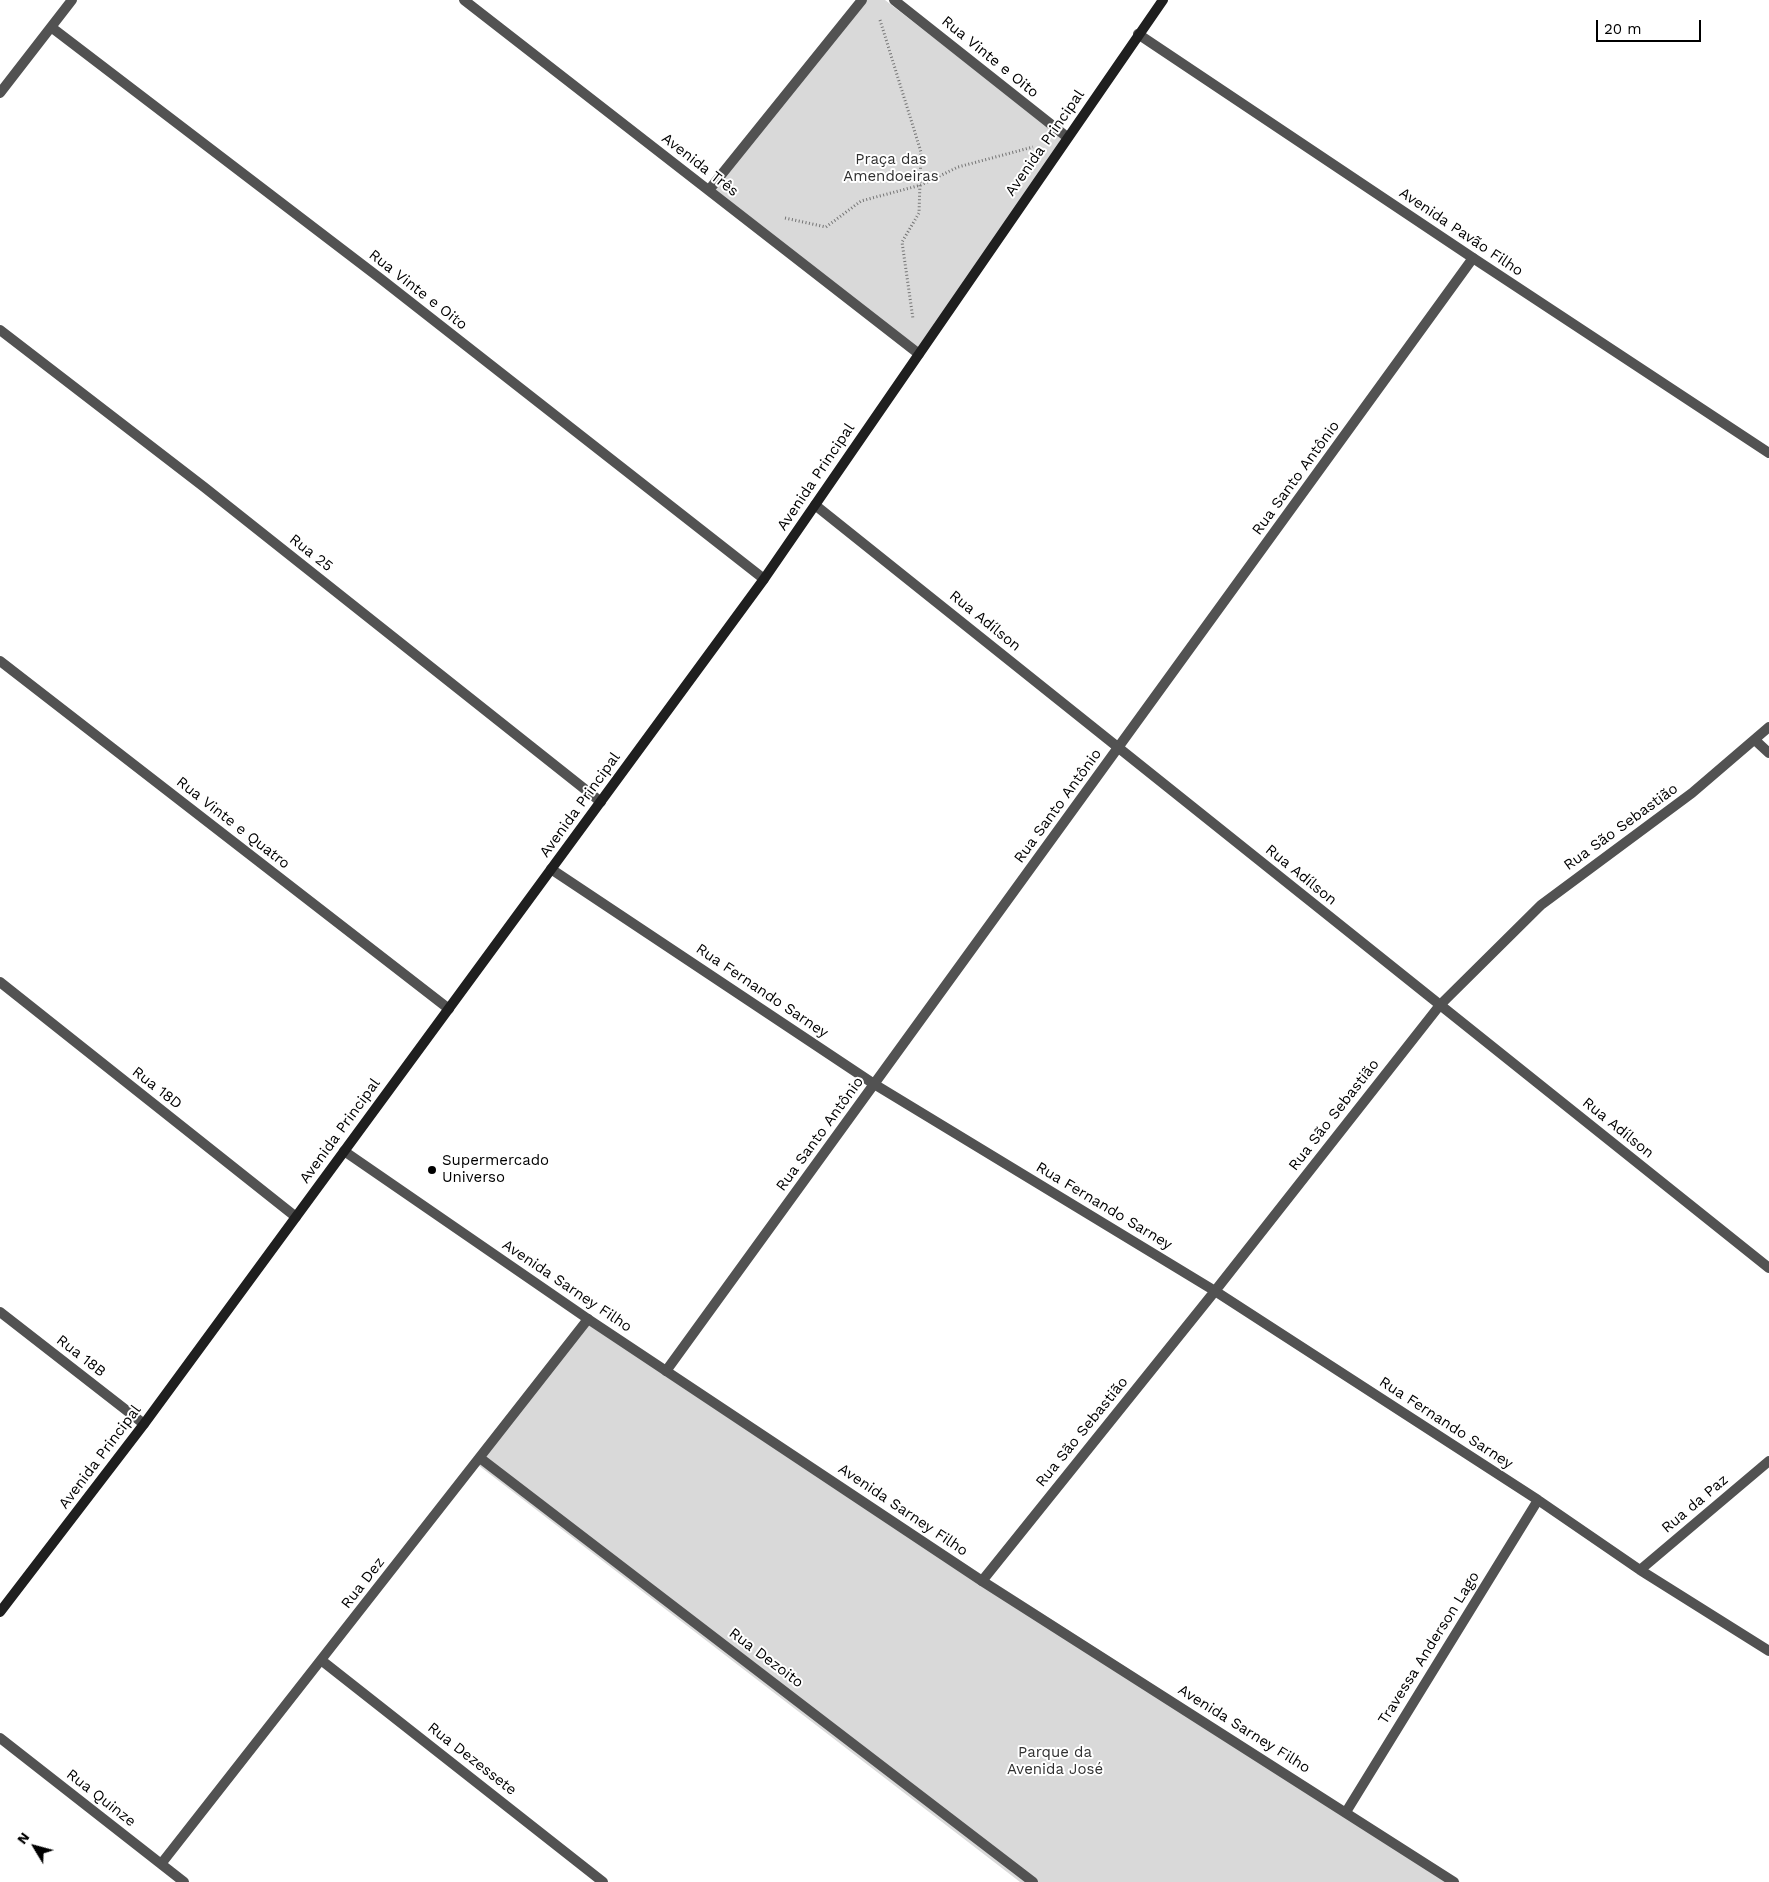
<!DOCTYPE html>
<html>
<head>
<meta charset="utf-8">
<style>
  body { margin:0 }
  #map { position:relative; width:1769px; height:1882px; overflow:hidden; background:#fff; font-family:"Work Sans",sans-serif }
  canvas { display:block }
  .north { position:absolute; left:10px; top:1822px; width:50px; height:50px; -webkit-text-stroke:4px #fff; paint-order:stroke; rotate:307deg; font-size:14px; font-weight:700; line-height:20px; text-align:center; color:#000 }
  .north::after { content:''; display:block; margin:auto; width:18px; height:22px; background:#000; clip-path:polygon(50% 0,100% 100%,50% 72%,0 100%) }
  .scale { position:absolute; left:1596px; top:20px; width:105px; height:22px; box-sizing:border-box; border:2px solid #000; border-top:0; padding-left:6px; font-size:15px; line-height:18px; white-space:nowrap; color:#000; -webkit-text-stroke:4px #fff; paint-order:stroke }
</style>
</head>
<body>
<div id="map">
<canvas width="1769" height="1882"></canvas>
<div class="north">N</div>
<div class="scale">20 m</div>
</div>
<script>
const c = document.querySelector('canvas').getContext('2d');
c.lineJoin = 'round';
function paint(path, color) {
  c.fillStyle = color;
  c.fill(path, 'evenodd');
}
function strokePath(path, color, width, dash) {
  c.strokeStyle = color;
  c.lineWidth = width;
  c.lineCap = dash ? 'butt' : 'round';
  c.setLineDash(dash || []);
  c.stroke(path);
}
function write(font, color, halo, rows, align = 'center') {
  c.font = font + ' "Work Sans",sans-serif';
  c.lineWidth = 4;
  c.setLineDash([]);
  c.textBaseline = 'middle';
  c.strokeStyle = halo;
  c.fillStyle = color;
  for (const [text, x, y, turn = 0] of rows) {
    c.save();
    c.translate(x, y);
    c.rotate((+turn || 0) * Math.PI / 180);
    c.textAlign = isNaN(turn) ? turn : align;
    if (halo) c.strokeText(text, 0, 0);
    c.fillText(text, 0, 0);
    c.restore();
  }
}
paint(new Path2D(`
  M 867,0 L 885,0 L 1063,138 L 918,349 L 714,190 Z
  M 589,1322 L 1460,1882 L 1020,1882 L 478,1465 Z`), '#d9d9d9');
strokePath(new Path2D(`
  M 880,20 L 921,152 L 919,213 L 902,242 L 913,319
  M 785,218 L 826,227 L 861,201 L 921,185 L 958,167 L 1033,147`), '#747474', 3, [1, 2.5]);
strokePath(new Path2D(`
  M 464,0 L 919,354
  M 894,0 L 1067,137
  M 51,27 L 381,279 L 764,579
  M 0,93 L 72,0
  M 709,190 L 862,0
  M 0,330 L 204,487 L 601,802
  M 815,505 L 1769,1268
  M 0,661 L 449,1009
  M 1756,741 L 1769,753
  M 551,869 L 874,1084 L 1215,1291 L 1538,1500 L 1640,1570 L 1769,1651
  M 0,982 L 296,1217
  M 0,1312 L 144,1424
  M 666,1371 L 1473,258
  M 480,1458 L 1033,1882
  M 1640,1570 L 1769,1461
  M 982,1581 L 1215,1291 L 1440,1005 L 1541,905 L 1692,793 L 1769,727
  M 321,1660 L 603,1882
  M 0,1738 L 184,1882
  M 1346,1812 L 1538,1500
  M 161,1864 L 588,1319`), '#525252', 10);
strokePath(new Path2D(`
  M 1138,34 L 1473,258 L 1769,453
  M 344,1151 L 588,1319 L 982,1581 L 1454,1882`), '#525252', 10);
strokePath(new Path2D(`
  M 0,1612 L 144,1424 L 764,579 L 1163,0`), '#1f1f1f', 10);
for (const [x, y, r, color] of [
  [432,1170,5,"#000"]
]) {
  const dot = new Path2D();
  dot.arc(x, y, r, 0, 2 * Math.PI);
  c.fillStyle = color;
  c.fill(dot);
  strokePath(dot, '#fff', 2);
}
write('15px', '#000', '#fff', [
  ["Rua Vinte e Oito",990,57,39],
  ["Avenida Principal",1045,143,-55],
  ["Avenida Três",700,165,38],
  ["Avenida Pavão Filho",1461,232,34],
  ["Rua Vinte e Oito",418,290,38],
  ["Avenida Principal",816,477,-56],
  ["Rua Santo Antônio",1296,478,-54],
  ["Rua 25",311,553,38],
  ["Rua Adílson",985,621,39],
  ["Avenida Principal",580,805,-54],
  ["Rua Santo Antônio",1058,806,-54],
  ["Rua Vinte e Quatro",233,823,38],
  ["Rua São Sebastião",1621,827,-36],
  ["Rua Adílson",1301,875,39],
  ["Rua Fernando Sarney",762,991,34],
  ["Rua 18D",157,1088,38],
  ["Rua São Sebastião",1334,1115,-52],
  ["Rua Adílson",1618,1128,39],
  ["Avenida Principal",340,1131,-54],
  ["Rua Santo Antônio",820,1134,-54],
  ["Rua Fernando Sarney",1104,1206,31],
  ["Avenida Sarney Filho",567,1286,34],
  ["Rua 18B",81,1356,38],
  ["Rua Fernando Sarney",1446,1423,33],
  ["Rua São Sebastião",1082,1432,-51],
  ["Avenida Principal",100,1457,-53],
  ["Rua da Paz",1695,1504,-40],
  ["Avenida Sarney Filho",903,1510,34],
  ["Rua Dez",363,1583,-52],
  ["Travessa Anderson Lago",1429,1648,-58],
  ["Rua Dezoito",766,1658,37],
  ["Avenida Sarney Filho",1244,1729,32],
  ["Rua Dezessete",472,1759,38],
  ["Rua Quinze",101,1798,38]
]);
write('15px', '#303030', '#fff', [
  ["Praça das",891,160],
  ["Amendoeiras",891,177],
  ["Parque da",1055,1753],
  ["Avenida José",1055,1770]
]);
write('15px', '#000', '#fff', [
  ["Supermercado",442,1161],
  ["Universo",442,1178]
], 'left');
</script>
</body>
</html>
